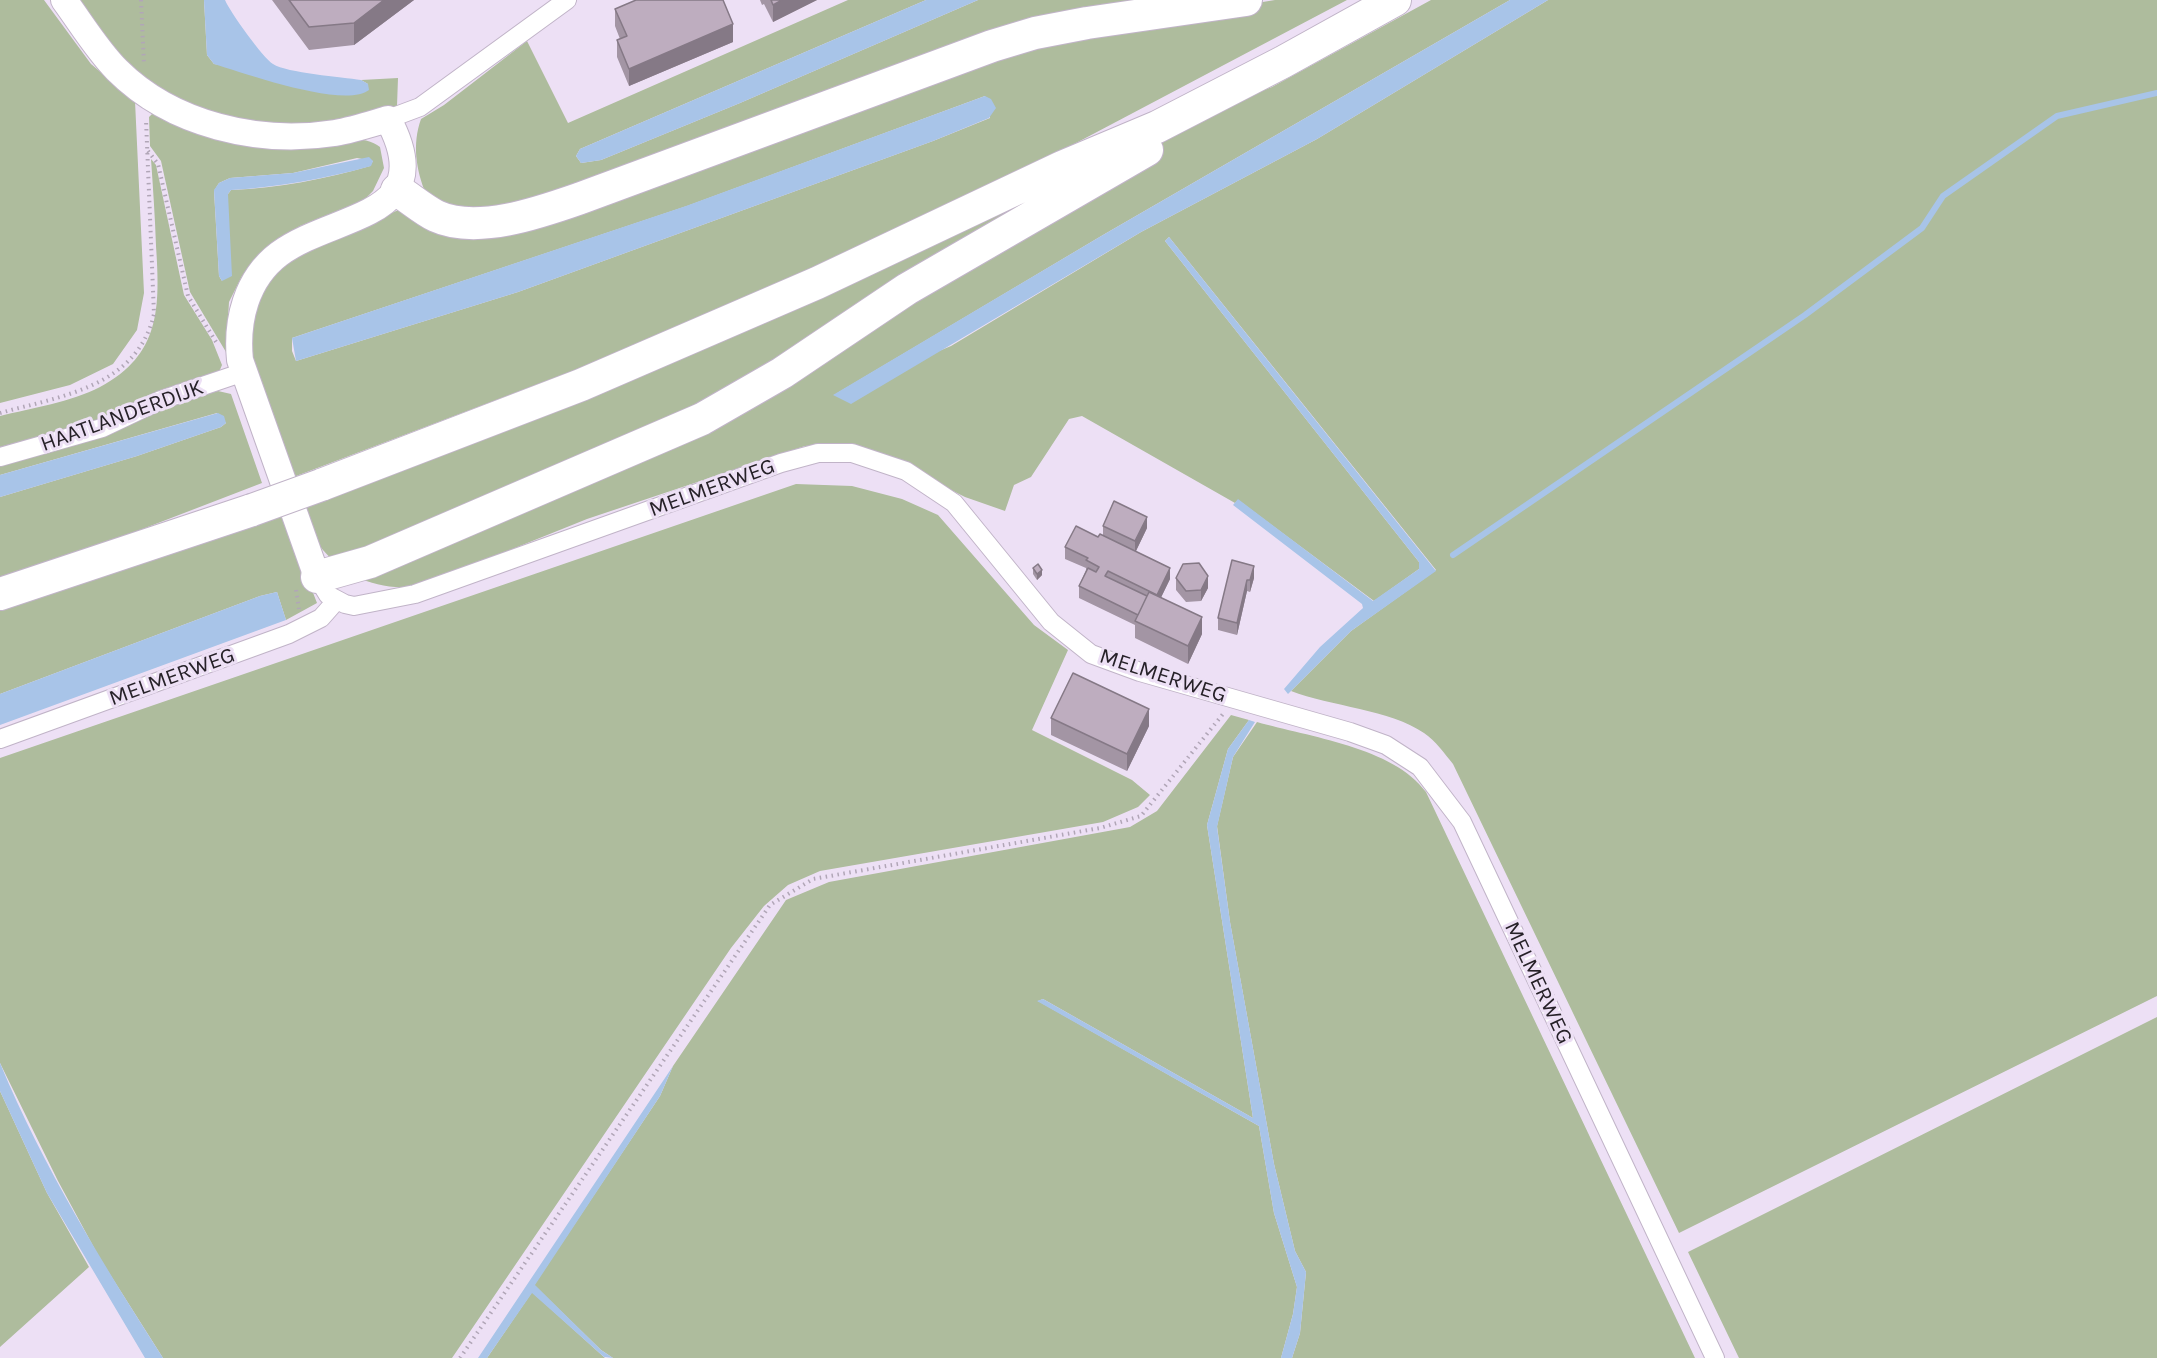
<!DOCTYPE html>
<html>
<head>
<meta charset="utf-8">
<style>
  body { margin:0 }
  canvas { display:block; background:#ede0f5 }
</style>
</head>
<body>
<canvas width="2157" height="1358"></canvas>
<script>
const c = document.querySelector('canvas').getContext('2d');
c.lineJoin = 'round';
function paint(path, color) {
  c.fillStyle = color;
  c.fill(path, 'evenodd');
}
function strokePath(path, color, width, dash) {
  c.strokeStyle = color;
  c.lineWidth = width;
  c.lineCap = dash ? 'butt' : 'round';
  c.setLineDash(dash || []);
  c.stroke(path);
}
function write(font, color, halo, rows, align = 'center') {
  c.font = font + ' Karla,sans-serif';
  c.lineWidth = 6;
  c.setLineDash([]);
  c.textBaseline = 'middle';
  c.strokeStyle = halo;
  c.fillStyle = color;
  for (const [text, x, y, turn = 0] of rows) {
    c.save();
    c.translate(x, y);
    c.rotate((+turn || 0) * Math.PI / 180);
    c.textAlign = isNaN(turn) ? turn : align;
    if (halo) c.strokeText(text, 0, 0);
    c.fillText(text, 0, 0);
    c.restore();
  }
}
paint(new Path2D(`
  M 0,0 L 44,0 L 91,64 L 135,101 L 144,293 L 137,330 L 113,364 L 70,385 L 0,403 Z
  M 80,0 L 204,0 L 207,55 L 214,64 L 368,84 L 361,80 L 398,78 L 397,106 C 308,139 193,131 123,59 C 106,41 93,20 80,0 Z
  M 848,0 L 926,0 L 580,149 L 576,156 L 581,163 L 601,160 L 740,103 L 978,0 L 1191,0 L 591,188 L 474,216 L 426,194 C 416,170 412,144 421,119 L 444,105 L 527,41 L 568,123 Z
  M 1275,0 L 1347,0 L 987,190 L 675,332 L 291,478 L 247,342 L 262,285 L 292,257 L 403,208 L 456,230 L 1025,41 ZM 985,96 L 990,118 L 933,141 L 518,292 L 296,361 L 292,351 L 292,338 L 687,206 Z
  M 1431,0 L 1510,0 L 1103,235 L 834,395 L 951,346 L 1141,232 L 1317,139 L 1548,0 L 2157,0 L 2157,996 L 1679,1233 L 1453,764 C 1444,753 1436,741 1424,733 C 1391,710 1330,706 1291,691 L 1351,631 L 1436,570 L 1169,237 L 1165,241 L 1419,562 L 1419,569 L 1374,601 L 1238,500 L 1235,503 L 1082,416 L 1069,419 L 1031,477 L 1014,485 L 1005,511 L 965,497 L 873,451 L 847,444 L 805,446 L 587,519 L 423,585 C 382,593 344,578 319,545 C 311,534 307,518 301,506 L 1176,124 L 1272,87 Z
  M 155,111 C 198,131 233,147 282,145 C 308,144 361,130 380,147 L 384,168 L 373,191 L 364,200 L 300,226 L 282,237 L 242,276 L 229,302 L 226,352 L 190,292 L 161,161 L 150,146 L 149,117 ZM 357,158 L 373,161 L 370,166 C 325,179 279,188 231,190 L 228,194 L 222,281 L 219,276 L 214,191 L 219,183 L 230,178 L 293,173 Z
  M 151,159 L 156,165 L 184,295 L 212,340 L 222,365 L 219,372 L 101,420 L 0,447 L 0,416 C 32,408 71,402 100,387 C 161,355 160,306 156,246 C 155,217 153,188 151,159 Z
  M 218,391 L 231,394 L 262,483 L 88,550 L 0,579 L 0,497 L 137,456 L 221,427 L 226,423 L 217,413 L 0,475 L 0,461 L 188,397 Z
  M 796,484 L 852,486 L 902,499 L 938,515 L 1034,625 L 1068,650 L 1032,730 L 1132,780 L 1150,795 L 1138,807 L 1103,822 L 820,871 L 788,885 L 764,906 L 731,948 L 452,1358 L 163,1358 L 99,1257 L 58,1181 L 0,1063 L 0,758 Z
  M 282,513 L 317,603 L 286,620 L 277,592 L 260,596 L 0,694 L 0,610 Z
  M 1231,715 L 1249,720 L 1228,749 L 1207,825 L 1253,1118 L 1043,999 L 1038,1001 L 1259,1126 L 1274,1213 L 1297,1287 L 1293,1314 L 1281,1358 L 613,1358 L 601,1350 L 534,1285 L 660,1096 L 673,1066 L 786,900 L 829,882 L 1130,827 L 1157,811 Z
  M 1257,722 C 1309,737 1393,747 1426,792 L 1695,1358 L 1292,1358 L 1300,1333 L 1306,1272 L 1295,1251 L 1274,1164 L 1230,922 L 1217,826 L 1233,757 Z
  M 2157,1017 L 2157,1358 L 1739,1358 L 1688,1252 Z
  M 0,1091 L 47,1193 L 89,1267 L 0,1347 Z
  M 532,1292 L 605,1358 L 487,1358 Z`), '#aebc9d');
paint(new Path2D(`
  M 204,0 L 225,0 C 230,12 263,58 273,64 C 287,73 342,77 361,80 L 368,84 L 369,90 C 344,109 244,73 214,64 L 207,55 Z
  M 926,0 L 978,0 L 740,103 L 601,160 L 581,163 L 576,156 L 580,149 Z
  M 1510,0 L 1548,0 L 1317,139 L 1141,232 L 851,404 L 833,395 L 1103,235 Z
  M 985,96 L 991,99 L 996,108 L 989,118 L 933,141 L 518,292 L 296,361 L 292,338 L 686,206 Z
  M 369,157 L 373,161 L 371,166 C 324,179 279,187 231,190 L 228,194 L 232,276 L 222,281 L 219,276 L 214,190 L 219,183 L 230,178 L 293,173 Z
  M 1169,237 L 1436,571 L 1351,631 L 1288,694 L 1284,689 L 1320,647 L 1363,608 L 1362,604 L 1233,505 L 1238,499 L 1373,601 L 1419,569 L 1419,562 L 1165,241 Z
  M 218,413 L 224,416 L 226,423 L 221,427 L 137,456 L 0,497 L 0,475 Z
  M 277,592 L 286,620 L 0,725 L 0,694 L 260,596 Z
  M 1249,720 L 1255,722 L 1233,757 L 1217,827 L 1230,922 L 1274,1164 L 1295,1251 L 1306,1272 L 1300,1333 L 1292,1358 L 1281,1358 L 1293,1314 L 1297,1287 L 1274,1213 L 1259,1126 L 1037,1001 L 1043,999 L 1253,1118 L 1207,825 L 1228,749 Z
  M 0,1063 C 43,1167 103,1264 163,1358 L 145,1358 L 47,1193 L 0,1091 Z
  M 673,1066 L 660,1096 L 535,1285 L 601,1350 L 613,1358 L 604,1357 L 532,1293 L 487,1358 L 478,1358 Z`), '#a8c4e8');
strokePath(new Path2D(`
  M 1453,555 L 1805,315 L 1922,228 L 1943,196 L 2057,116 L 2157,93`), '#a8c4e8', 6);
const street = new Path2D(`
  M 388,119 L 420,107 L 567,0
  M 0,457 L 102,428 L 161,400 L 244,372
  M 317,577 L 328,595 L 345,604 L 354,606 L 415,594 L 781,463 L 818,453 L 852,453 L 906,471 L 954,503 L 1051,622 L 1091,654 L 1140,672 L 1350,732 L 1386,745 L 1420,767 L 1462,822 L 1715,1358
  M 0,739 L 289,634 L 321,618 L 336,601`);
const secondary = new Path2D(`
  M 64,0 C 81,23 97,50 117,70 C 172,125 259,145 335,133 C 353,130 371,124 388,119 C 442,219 336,212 279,254 C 246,279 236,321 240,360 L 317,577`);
const highway = new Path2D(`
  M 397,190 C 410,198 422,209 436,216 C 477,235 541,212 581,198 L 992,46 L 1035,33 L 1087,23 L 1246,0
  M 321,485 L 581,385 L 817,283 L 1062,167 L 1157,127 L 1283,62 L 1395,0
  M 317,577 L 370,562 L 702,419 L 782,373 L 907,289 L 1147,150
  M 0,594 L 252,510`);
strokePath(street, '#c1b4c8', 20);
strokePath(secondary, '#c1b4c8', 28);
strokePath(highway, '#c1b4c8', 34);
strokePath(new Path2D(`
  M 141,0 L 144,65
  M 148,151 L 158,164 L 188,296 L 216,342
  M 0,413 C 61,396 137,387 154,314 L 146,120
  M 296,590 L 299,609
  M 460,1358 L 770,905 L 813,879 L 1100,828 L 1141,816 L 1223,714`), '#b1a6b7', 4, [1.5, 4.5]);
strokePath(street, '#fff', 18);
strokePath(secondary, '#fff', 26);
strokePath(highway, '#fff', 32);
const highwayBridge = new Path2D(`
  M 252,510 L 321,485`);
strokePath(highwayBridge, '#c1b4c8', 34, []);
strokePath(highwayBridge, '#fff', 32);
paint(new Path2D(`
  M 272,0 L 414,0 L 354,45 L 309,50 Z
  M 760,0 L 817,0 L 773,22 L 764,4 L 762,5 Z
  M 615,9 L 733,42 L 629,86 L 617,57 L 617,40 L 620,39 L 615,26 Z
  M 1103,526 L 1147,528 L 1136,551 L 1170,579 L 1161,597 L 1202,634 L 1188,664 L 1135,638 L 1135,625 L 1079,598 L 1079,586 L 1086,570 L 1086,568 L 1065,559 L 1065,547 L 1103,535 Z
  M 1254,566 L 1254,578 L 1250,592 L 1247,591 L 1237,635 L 1218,630 L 1218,618 Z
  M 1033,568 L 1042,575 L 1037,580 L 1033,574 Z
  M 1176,578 L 1208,588 L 1201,601 L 1186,602 L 1176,590 Z
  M 1051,718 L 1149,726 L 1127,771 L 1051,735 Z`), '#a395a4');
paint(new Path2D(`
  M 384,0 L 414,0 L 354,45 L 354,23 Z
  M 782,0 L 817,0 L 773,22 L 773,5 Z
  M 733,24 L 733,42 L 629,86 L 629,69 Z
  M 1147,517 L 1147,528 L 1135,553 L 1135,541 Z
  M 1254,566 L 1254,578 L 1250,592 L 1250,580 Z
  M 1170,568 L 1170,579 L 1157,606 L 1157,595 Z
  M 1042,570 L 1042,575 L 1037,580 L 1037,574 Z
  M 1208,576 L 1208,588 L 1201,601 L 1201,590 Z
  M 1247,580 L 1247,591 L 1237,635 L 1237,623 Z
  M 1202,617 L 1202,634 L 1188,664 L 1188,646 Z
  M 1149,709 L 1149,726 L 1127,771 L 1127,754 Z`), '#857986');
const building = new Path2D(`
  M 289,0 L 384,0 L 354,23 L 309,27 Z
  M 636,0 L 723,0 L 733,24 L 629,69 L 617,40 L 627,36 L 615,9 Z
  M 771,0 L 782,0 L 773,5 Z
  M 1114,501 L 1147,517 L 1135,541 L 1103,526 Z
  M 1076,526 L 1098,537 L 1100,534 L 1170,568 L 1157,595 L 1108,571 L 1105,576 L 1147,596 L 1138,615 L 1079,586 L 1088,568 L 1096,572 L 1099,567 L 1086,560 L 1088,558 L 1065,547 Z
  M 1232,560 L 1254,566 L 1250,580 L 1247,580 L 1237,623 L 1218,618 Z
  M 1199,563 L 1208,576 L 1201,590 L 1186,591 L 1176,578 L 1183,564 Z
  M 1038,564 L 1042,570 L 1037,574 L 1033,568 Z
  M 1149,592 L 1202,617 L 1188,646 L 1135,621 Z
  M 1073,673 L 1149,709 L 1127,754 L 1051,718 Z`);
paint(building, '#beadbf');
strokePath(building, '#857986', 1.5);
write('22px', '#262128', '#ede0f5', [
  ["HAATLANDERDIJK",122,416,-20],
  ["MELMERWEG",712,488,-20],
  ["MELMERWEG",1163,676,18],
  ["MELMERWEG",172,677,-20],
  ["MELMERWEG",1538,983,65]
]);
</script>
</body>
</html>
